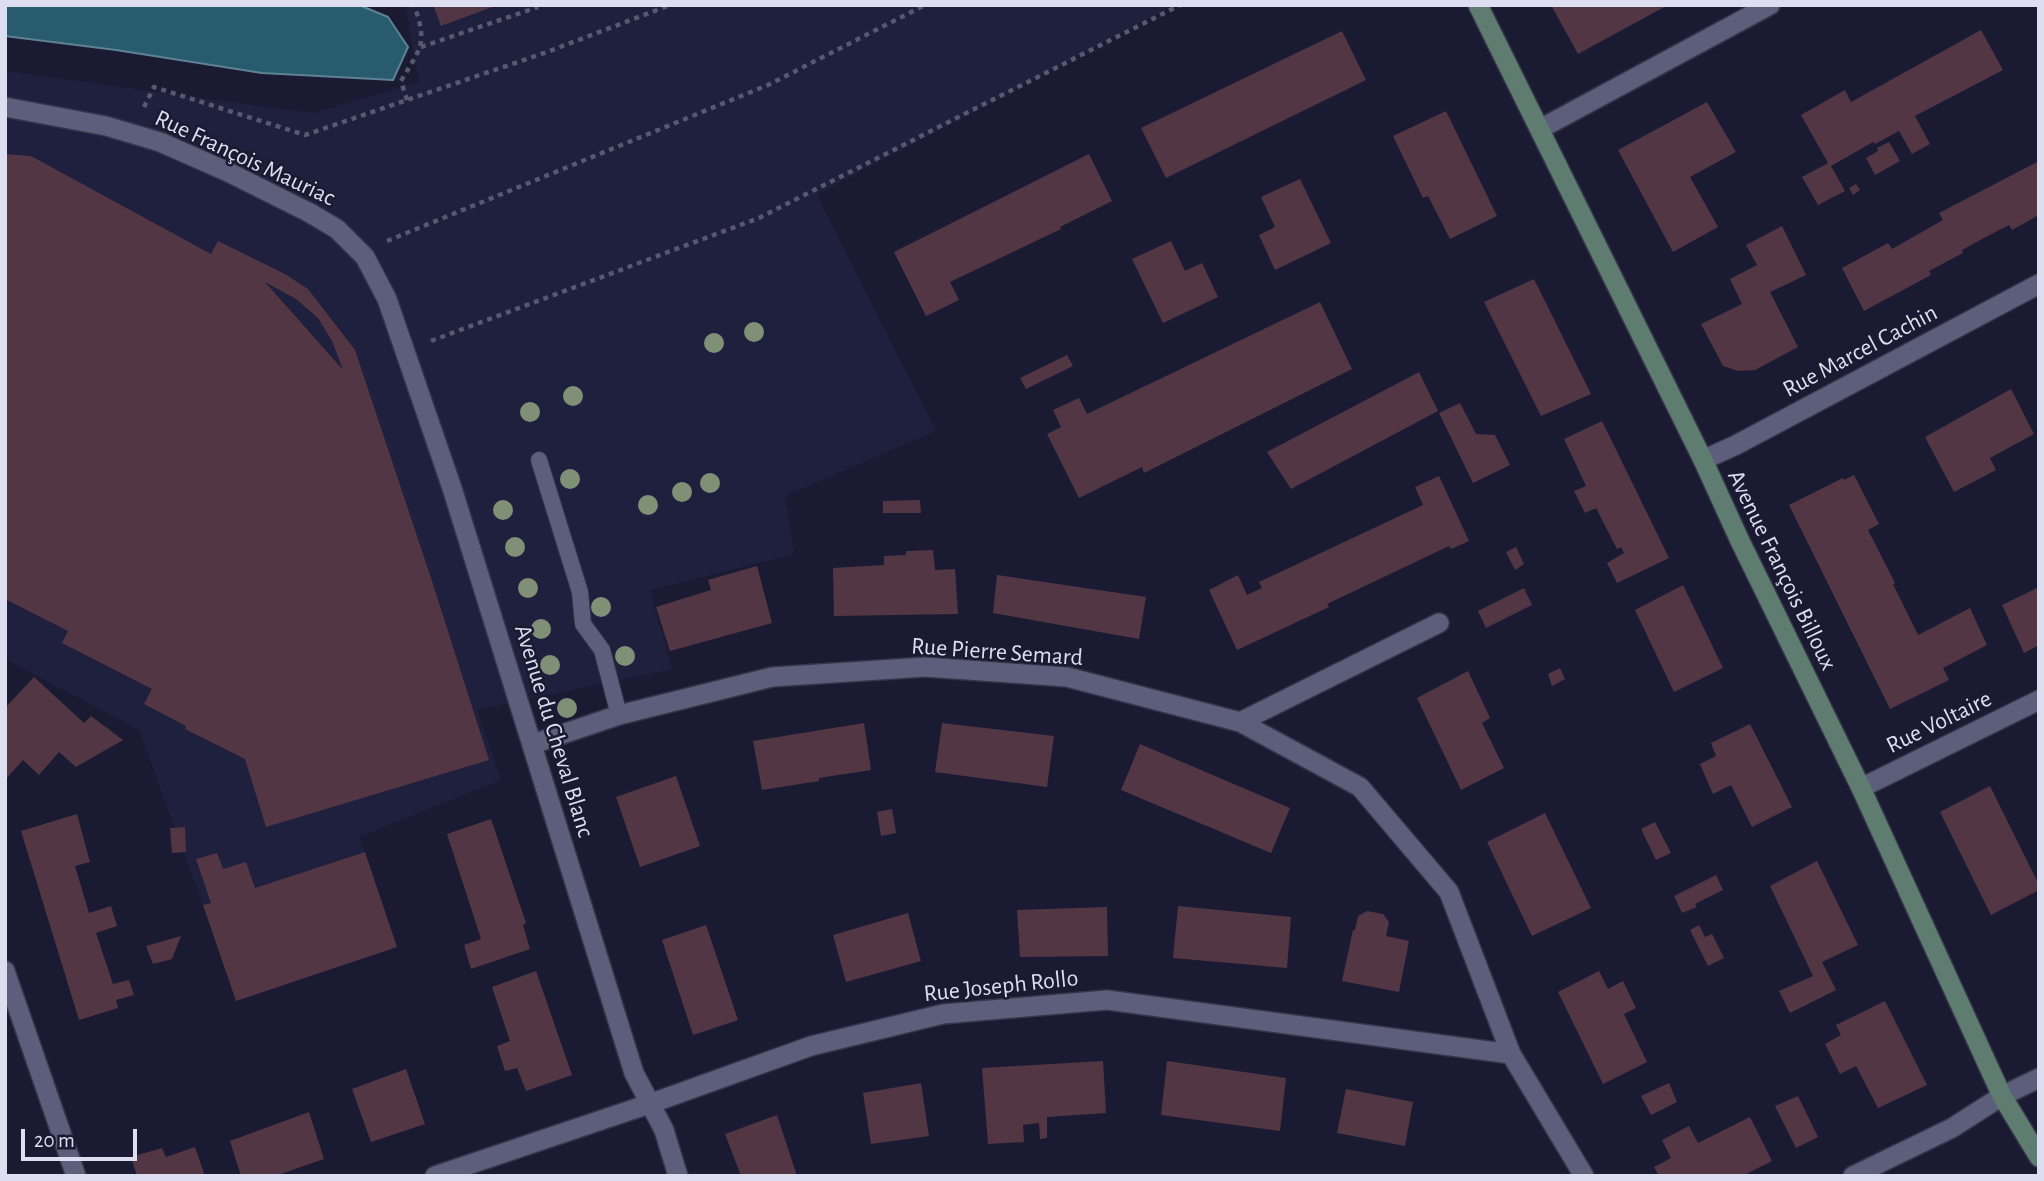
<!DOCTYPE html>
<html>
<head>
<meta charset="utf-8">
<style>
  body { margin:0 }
  #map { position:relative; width:2044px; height:1181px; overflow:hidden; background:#1a1b33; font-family:"Alegreya Sans",sans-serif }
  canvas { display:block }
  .frame { position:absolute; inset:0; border:7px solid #dddef0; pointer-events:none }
  .scale { position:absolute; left:21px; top:1129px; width:116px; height:32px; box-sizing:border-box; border:4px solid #dddef0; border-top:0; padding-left:9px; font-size:21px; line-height:24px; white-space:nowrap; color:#dddef0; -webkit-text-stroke:5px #1a1b33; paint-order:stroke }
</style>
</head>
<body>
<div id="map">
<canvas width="2044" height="1181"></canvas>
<div class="frame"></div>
<div class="scale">20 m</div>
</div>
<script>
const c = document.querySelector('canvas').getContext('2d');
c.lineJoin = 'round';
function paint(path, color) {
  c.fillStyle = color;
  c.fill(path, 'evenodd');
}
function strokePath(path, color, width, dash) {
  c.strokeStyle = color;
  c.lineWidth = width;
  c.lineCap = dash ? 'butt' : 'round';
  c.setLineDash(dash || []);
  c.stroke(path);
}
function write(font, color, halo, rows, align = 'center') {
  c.font = font + ' "Alegreya Sans",sans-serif';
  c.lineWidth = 5;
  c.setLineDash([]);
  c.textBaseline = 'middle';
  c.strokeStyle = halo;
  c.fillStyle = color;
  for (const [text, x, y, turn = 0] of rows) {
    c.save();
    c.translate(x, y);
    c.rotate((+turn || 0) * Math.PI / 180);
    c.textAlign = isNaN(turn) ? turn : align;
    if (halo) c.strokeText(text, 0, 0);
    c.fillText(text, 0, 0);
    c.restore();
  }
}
paint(new Path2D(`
  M 405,5 L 1174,5 L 817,195 L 936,431 L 785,496 L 794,554 L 650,590 L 672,669 L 477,710 L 501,780 L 359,837 L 365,852 L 203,905 L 139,730 L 5,659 L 5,71 L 312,113 L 419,82 Z`), '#1f1f3e');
const water = new Path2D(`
  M 5,5 L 359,5 L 388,17 L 408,47 L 393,80 L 262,73 L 116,50 L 5,36 Z`);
paint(water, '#285b6d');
strokePath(water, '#5e8294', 2);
paint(new Path2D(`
  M 433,5 L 495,5 L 495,6 L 441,26 Z
  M 1551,5 L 1668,5 L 1578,54 Z
  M 1981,30 L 2003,70 L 1915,116 L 1930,144 L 1912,154 L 1899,131 L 1875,144 L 1873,142 L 1831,166 L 1845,191 L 1818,205 L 1802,177 L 1828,163 L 1801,115 L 1845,90 L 1851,102 Z
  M 1342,31 L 1366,80 L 1166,178 L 1141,128 Z
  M 1707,102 L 1736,152 L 1690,177 L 1718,227 L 1673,252 L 1618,150 Z
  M 1446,111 L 1497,216 L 1450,239 L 1428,196 L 1423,198 L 1393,136 Z
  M 1889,142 L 1900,161 L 1875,175 L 1866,158 L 1878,151 L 1877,148 Z
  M 5,154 L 31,156 L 211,254 L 218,241 L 285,274 L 308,289 L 355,350 L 432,581 L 489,760 L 266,827 L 245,759 L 185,729 L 186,726 L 144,704 L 152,689 L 62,643 L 68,631 L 5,599 ZM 265,282 L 296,299 L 318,318 L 332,341 L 343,370 Z
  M 1089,154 L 1112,201 L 1060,227 L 1061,229 L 950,282 L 959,300 L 926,316 L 894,252 Z
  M 2039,161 L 2039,215 L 2012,230 L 2009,225 L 1984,238 L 1962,250 L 1963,253 L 1929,271 L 1931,275 L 1864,311 L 1842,268 L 1888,243 L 1892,249 L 1943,220 L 1939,213 Z
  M 1300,179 L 1331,243 L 1275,270 L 1259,235 L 1275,227 L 1261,197 Z
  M 1856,184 L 1860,190 L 1853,195 L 1849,188 Z
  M 1782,226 L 1806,275 L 1770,292 L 1798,347 L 1755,370 L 1738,371 L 1723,366 L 1701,324 L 1742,304 L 1730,279 L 1757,265 L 1746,245 Z
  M 1171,241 L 1185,271 L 1202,263 L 1218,297 L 1163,323 L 1132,259 Z
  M 1534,279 L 1591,394 L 1541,416 L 1484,302 Z
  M 1320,302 L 1352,369 L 1144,473 L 1142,467 L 1079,498 L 1047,434 L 1061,427 L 1053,410 L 1079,398 L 1087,414 Z
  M 1067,355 L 1073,366 L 1026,389 L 1020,378 Z
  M 1419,372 L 1438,411 L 1291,489 L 1267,452 Z
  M 2011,389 L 2034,434 L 1990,458 L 1996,470 L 1954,492 L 1925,437 Z
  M 1460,403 L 1476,434 L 1495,435 L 1510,465 L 1473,483 L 1439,413 Z
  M 1602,421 L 1669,558 L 1617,583 L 1607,563 L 1624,553 L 1621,547 L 1617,549 L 1596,508 L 1585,513 L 1574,491 L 1586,486 L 1564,439 Z
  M 1854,475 L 1879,524 L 1868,530 L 1895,583 L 1893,584 L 1918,635 L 1970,608 L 1987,645 L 1943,668 L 1949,680 L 1890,709 L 1789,505 L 1843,478 L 1844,480 Z
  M 1439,476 L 1469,541 L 1451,549 L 1449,546 L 1327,604 L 1329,607 L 1237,650 L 1209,590 L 1238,575 L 1247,595 L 1262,588 L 1259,582 L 1423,505 L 1415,487 Z
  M 920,500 L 921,513 L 883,513 L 883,501 Z
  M 1516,547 L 1524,564 L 1515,570 L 1506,552 Z
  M 933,550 L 935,570 L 955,569 L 958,614 L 834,616 L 833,568 L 884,565 L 884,556 L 906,555 L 906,551 Z
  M 757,566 L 772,623 L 670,651 L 656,607 L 711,590 L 708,580 Z
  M 997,575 L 1146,597 L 1139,639 L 993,613 Z
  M 1683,585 L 1723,668 L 1674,692 L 1635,610 Z
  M 2039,587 L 2039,645 L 2024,653 L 2002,605 Z
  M 1524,588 L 1532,605 L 1486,628 L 1478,611 Z
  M 1560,668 L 1565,679 L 1552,686 L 1548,674 Z
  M 1468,671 L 1490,718 L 1482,723 L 1504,768 L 1461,790 L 1417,698 Z
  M 34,677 L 84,723 L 91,716 L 123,740 L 76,767 L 59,752 L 39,775 L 23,760 L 5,780 L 5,708 Z
  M 864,723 L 871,770 L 819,778 L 819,781 L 762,790 L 753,741 Z
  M 942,723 L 1054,736 L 1047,787 L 935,772 Z
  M 1750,724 L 1792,807 L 1752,827 L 1731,785 L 1713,794 L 1700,764 L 1716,756 L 1711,743 Z
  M 1140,744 L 1290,808 L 1271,853 L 1121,790 Z
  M 676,776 L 700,846 L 640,867 L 616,797 Z
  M 1990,786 L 2039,885 L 2039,890 L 1991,915 L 1940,812 Z
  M 892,809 L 896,833 L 881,836 L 877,812 Z
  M 1545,813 L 1591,908 L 1532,936 L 1487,842 Z
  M 77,814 L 90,862 L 75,866 L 89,913 L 111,906 L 117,926 L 96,933 L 113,984 L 129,980 L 134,995 L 116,1000 L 118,1008 L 79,1020 L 21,831 Z
  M 491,819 L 526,923 L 523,925 L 530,949 L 471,969 L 464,945 L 481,939 L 447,834 Z
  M 1655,822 L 1671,853 L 1656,860 L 1641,829 Z
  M 185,827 L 186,852 L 172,853 L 170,828 Z
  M 365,852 L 397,947 L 236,1001 L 203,905 L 211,903 L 196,859 L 217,853 L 223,869 L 246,862 L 255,888 Z
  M 1817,861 L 1858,945 L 1822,962 L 1836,990 L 1790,1013 L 1779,991 L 1813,976 L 1770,886 Z
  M 1716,875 L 1723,890 L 1695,904 L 1697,907 L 1682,913 L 1674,896 Z
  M 1178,906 L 1291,917 L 1287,968 L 1173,958 Z
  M 1107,907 L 1108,956 L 1020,957 L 1017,910 Z
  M 1367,911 L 1383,914 L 1389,922 L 1386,936 L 1409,941 L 1399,992 L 1342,981 L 1353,930 L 1355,930 L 1358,916 Z
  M 908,913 L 921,961 L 846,982 L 833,935 Z
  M 706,925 L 738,1020 L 693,1035 L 662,940 Z
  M 1699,925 L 1705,937 L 1712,934 L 1724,958 L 1708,966 L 1690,930 Z
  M 181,936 L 172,959 L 153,964 L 146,946 Z
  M 536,971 L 572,1075 L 526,1091 L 517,1068 L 505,1071 L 497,1046 L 510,1041 L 492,987 Z
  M 1599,971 L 1608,989 L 1623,981 L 1636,1008 L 1624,1014 L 1647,1062 L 1603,1084 L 1558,992 Z
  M 1885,1001 L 1927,1085 L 1878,1108 L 1856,1066 L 1840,1074 L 1825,1044 L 1841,1035 L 1836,1025 Z
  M 1103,1061 L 1106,1113 L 1047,1117 L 1047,1138 L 1040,1139 L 1039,1123 L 1023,1125 L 1024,1142 L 988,1144 L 982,1068 Z
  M 1167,1061 L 1286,1078 L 1280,1131 L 1161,1115 Z
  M 406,1069 L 425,1124 L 371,1142 L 352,1089 Z
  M 921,1083 L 929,1136 L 871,1144 L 863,1093 Z
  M 1669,1083 L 1677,1102 L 1651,1115 L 1641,1096 Z
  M 1346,1089 L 1413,1102 L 1405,1146 L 1337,1133 Z
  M 1798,1096 L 1818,1137 L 1796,1148 L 1775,1106 Z
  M 309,1112 L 324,1159 L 275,1176 L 241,1176 L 230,1141 Z
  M 777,1115 L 797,1176 L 741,1176 L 725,1134 Z
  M 1750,1117 L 1772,1161 L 1742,1176 L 1659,1176 L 1654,1167 L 1671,1158 L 1662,1140 L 1689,1126 L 1698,1143 Z
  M 195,1147 L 205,1176 L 137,1176 L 131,1157 L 162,1148 L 166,1157 Z`), '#533644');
const service = new Path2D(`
  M 539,460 L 580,592 L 583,624 L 602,650 L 619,715`);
const minor = new Path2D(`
  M 5,107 L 106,126 L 160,142 L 228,172 L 310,213 L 337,229 L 365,257 L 387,299 L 452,488 L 634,1073 L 664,1130 L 678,1176
  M 1540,129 L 1770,5
  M 1240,722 L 1360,787 L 1449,892 L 1511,1054 L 1584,1176
  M 533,744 L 619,715 L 772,677 L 925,667 L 1067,677 L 1240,722 L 1439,623
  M 1861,788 L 2039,700
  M 5,971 L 76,1176
  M 435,1176 L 652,1103 L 811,1046 L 943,1014 L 1107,1000 L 1511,1054
  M 1853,1176 L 1952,1128 L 2002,1096 L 2039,1078`);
const tertiary = new Path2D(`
  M 1703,460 L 1736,445 L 2039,284`);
const secondary = new Path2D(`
  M 1478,5 L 1703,460 L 1740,541 L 1861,788 L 2002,1096 L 2039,1157`);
strokePath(service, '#353549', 18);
strokePath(minor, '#353549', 22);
strokePath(tertiary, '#353549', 22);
strokePath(secondary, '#353549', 22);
strokePath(new Path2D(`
  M 421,47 L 538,7
  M 407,100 L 401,81 C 421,47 428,44 414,5
  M 144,107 L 154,87 L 305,135 L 547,52 L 670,5
  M 387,241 L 768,85 L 925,5
  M 431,341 L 759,218 L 1180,5`), '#58596f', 4.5, [5, 5]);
strokePath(service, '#5c5e7b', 16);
strokePath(minor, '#5c5e7b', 19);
strokePath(tertiary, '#5c5e7b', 19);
strokePath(secondary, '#5e7c6f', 19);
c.fillStyle = '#7f9076';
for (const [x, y] of [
  [754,332],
  [714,343],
  [573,396],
  [530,412],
  [570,479],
  [710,483],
  [682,492],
  [648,505],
  [503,510],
  [515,547],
  [528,588],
  [601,607],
  [541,629],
  [625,656],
  [550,665],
  [567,708]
]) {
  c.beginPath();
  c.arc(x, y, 10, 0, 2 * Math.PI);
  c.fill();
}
write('24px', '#dddef0', '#1a1b33', [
  ["Rue François Mauriac",245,158,25],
  ["Rue Marcel Cachin",1860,351,-28],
  ["Avenue François Billoux",1782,570,64],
  ["Rue Pierre Semard",997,652,4],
  ["Rue Voltaire",1939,722,-26],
  ["Avenue du Cheval Blanc",554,731,73],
  ["Rue Joseph Rollo",1001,986,-6]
]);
</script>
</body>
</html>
